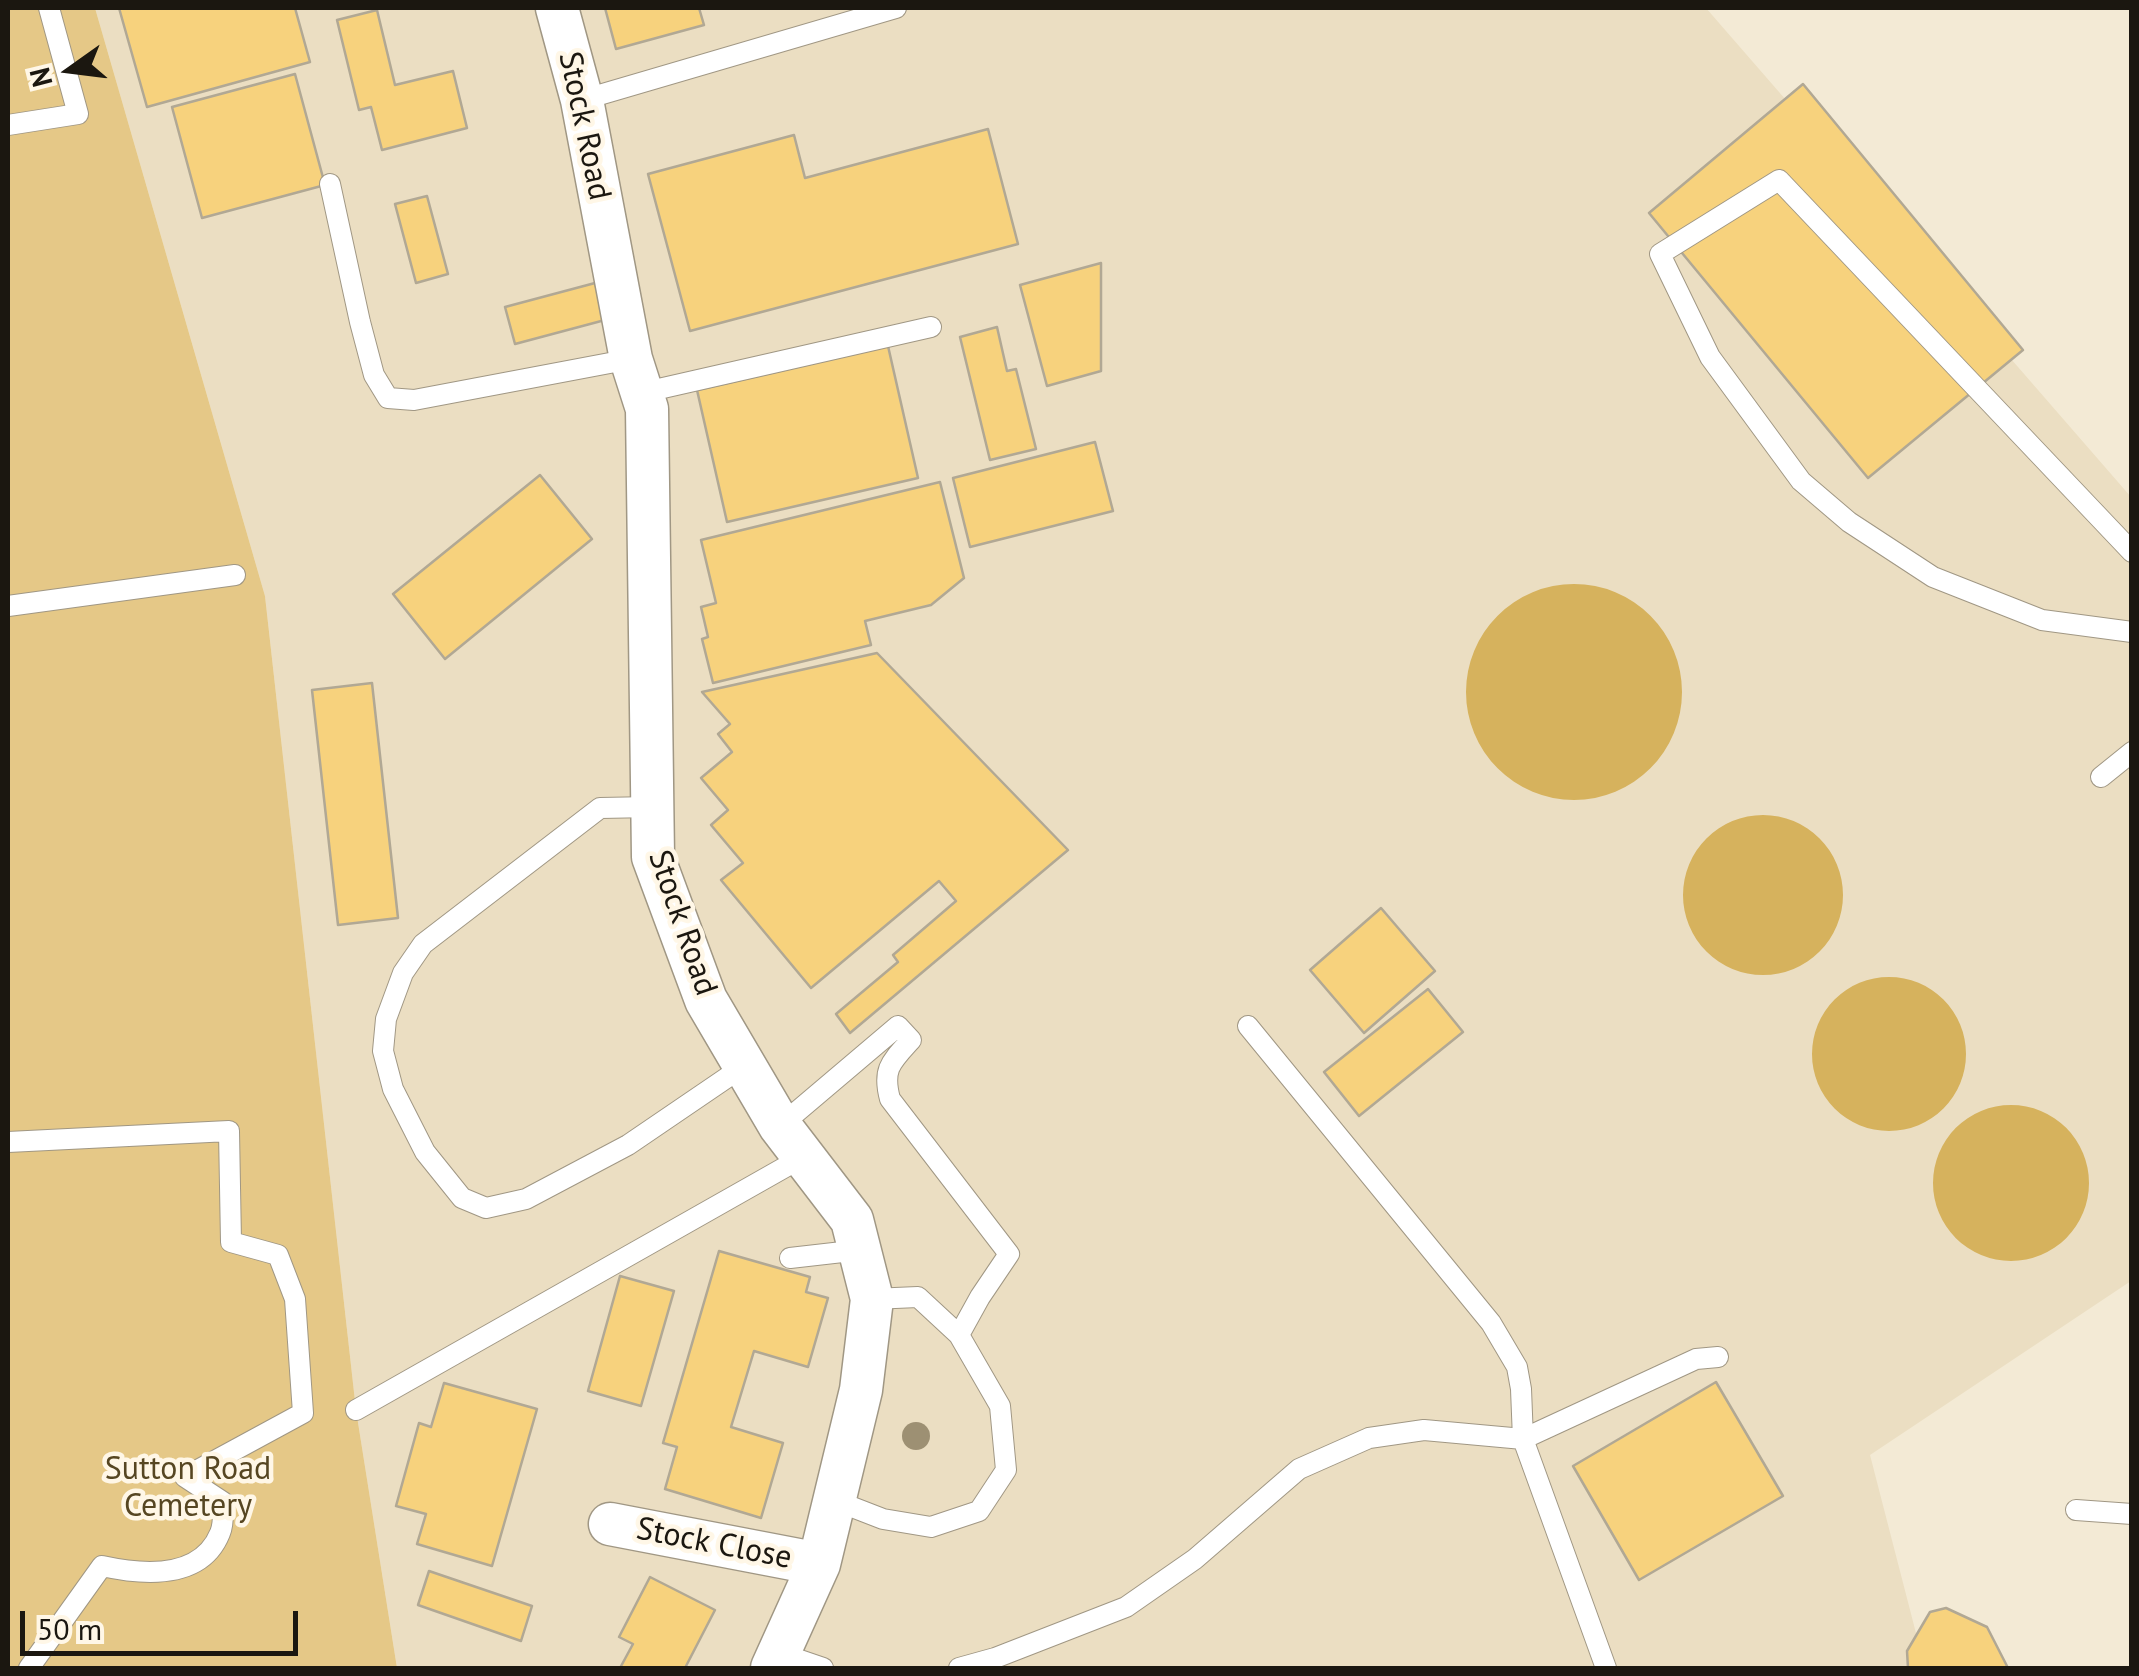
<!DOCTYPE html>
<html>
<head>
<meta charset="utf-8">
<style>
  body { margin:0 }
  #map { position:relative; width:2139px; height:1676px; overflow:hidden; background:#f3ead5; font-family:"PT Sans",sans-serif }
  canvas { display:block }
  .frame { position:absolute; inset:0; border:10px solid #1b1710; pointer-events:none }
  .north { position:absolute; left:20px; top:20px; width:100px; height:100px; -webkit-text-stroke:8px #fff7e7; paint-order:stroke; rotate:256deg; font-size:28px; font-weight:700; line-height:40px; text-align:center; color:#1b1710 }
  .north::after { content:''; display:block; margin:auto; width:35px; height:45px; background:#1b1710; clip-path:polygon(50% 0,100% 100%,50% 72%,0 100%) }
  .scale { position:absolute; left:20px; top:1611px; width:278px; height:45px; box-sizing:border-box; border:5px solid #1b1710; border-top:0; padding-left:12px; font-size:30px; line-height:35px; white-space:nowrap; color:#1b1710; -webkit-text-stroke:8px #fff7e7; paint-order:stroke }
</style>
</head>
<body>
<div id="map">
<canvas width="2139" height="1676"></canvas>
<div class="frame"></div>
<div class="north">N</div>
<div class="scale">50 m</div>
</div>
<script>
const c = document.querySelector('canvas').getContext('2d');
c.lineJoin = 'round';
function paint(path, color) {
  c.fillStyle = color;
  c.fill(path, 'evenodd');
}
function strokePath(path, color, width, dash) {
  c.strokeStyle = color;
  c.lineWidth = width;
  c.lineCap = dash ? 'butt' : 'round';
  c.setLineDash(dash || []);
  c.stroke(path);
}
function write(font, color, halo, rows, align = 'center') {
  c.font = font + ' "PT Sans",sans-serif';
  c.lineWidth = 9;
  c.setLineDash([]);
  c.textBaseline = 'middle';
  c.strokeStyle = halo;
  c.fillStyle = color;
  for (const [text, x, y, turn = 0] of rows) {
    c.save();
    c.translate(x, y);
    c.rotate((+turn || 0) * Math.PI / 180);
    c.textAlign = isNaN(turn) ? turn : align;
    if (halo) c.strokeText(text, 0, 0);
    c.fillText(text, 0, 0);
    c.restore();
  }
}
paint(new Path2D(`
  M 95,8 L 1706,8 L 2131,497 L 2131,1281 L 1870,1455 L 1925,1668 L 397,1668 L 356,1410 L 265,596 Z`), '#ebdec2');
paint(new Path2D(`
  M 8,8 L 95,8 L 265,596 L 356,1410 L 397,1668 L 8,1668 Z`), '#e5c887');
paint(new Path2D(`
  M1466 692a108 108 0 1 1 216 0a108 108 0 1 1-216 0Z
  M1683 895a80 80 0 1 1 160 0a80 80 0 1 1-160 0Z
  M1812 1054a77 77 0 1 1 154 0a77 77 0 1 1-154 0Z
  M1933 1183a78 78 0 1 1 156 0a78 78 0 1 1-156 0Z`), '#d6b25d');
const building = new Path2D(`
  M 119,8 L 295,8 L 310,62 L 147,107 Z
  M 605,8 L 699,8 L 704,25 L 616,49 Z
  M 377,10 L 395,85 L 453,71 L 467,128 L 382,150 L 371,107 L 359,110 L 337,20 Z
  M 295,74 L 325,185 L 202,218 L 172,107 Z
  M 1803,84 L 2023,350 L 1868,478 L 1649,213 Z
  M 988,129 L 1018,244 L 690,331 L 648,174 L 794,135 L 805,178 Z
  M 427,196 L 448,274 L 416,283 L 395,204 Z
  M 1101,263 L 1101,371 L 1047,386 L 1020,285 Z
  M 595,283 L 605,320 L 515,344 L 505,307 Z
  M 997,327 L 1007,371 L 1016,369 L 1036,449 L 990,460 L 960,337 Z
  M 888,346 L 918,478 L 727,522 L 697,390 Z
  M 1095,442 L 1113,511 L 970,547 L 953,478 Z
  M 540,475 L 592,539 L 445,659 L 393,594 Z
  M 940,482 L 964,578 L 931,605 L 865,621 L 871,645 L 713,683 L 702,639 L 708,637 L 701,607 L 716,603 L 701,540 Z
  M 877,653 L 1068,850 L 850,1033 L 836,1014 L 898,962 L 893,955 L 956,901 L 939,881 L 811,988 L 721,880 L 743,863 L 711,825 L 728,810 L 701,778 L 732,752 L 718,734 L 730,724 L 702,692 Z
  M 372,683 L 398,918 L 338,925 L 312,690 Z
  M 1381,908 L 1435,971 L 1364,1033 L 1310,970 Z
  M 1428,989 L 1463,1032 L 1359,1116 L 1324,1072 Z
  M 719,1251 L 810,1277 L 806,1292 L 828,1298 L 808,1367 L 754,1351 L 731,1427 L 783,1443 L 761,1518 L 665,1489 L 677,1447 L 663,1443 Z
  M 620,1276 L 674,1291 L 641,1406 L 588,1391 Z
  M 1716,1382 L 1783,1496 L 1639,1580 L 1573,1466 Z
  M 444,1383 L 537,1409 L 492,1566 L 417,1544 L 426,1514 L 396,1506 L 419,1423 L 431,1427 Z
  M 429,1571 L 532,1606 L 521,1641 L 418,1605 Z
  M 650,1577 L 715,1610 L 685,1668 L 620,1668 L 633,1644 L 619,1637 Z
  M 1946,1608 L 1987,1627 L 2008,1668 L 1908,1668 L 1907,1651 L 1930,1612 Z`);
paint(building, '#f7d27d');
strokePath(building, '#b1a894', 2.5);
const lane = new Path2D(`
  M 582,100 L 896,8
  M 8,125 L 78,114 L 49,8
  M 330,184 L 360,322 L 374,375 L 388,398 L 414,400 L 631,359
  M 641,393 L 931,327
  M 2132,552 L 1779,180 L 1660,254 L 1710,357 L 1801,481 L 1849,522 L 1933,577 L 2042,620 L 2132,632
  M 8,606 L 235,575
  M 2101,777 L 2132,752
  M 652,807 L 600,808 L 423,944 L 403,973 L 386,1019 L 383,1051 L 393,1089 L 425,1152 L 462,1198 L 486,1208 L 526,1199 L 628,1145 L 744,1066
  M 1248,1026 L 1491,1323 L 1517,1367 L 1521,1389 L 1523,1439 L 1696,1359 L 1718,1357
  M 780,1126 L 898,1026 L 911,1040 C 891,1062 882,1069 890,1099 L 1009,1254 L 980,1297 L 959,1335
  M 8,1142 L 229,1131 L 231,1242 L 278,1255 L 295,1299 L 303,1413 L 185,1477 L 223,1502 C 223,1512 224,1524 220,1533 C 201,1580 143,1575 102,1566 L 29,1668
  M 790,1258 L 860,1250
  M 356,1410 L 803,1157
  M 834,1500 L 883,1519 L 931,1527 L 979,1511 L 1006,1470 L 1000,1406 L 959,1335 L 918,1297 L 872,1299
  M 2076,1510 L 2132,1514
  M 779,1653 L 823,1668
  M 959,1668 L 995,1658 L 1126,1607 L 1195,1559 L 1299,1469 L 1369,1438 L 1424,1430 L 1523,1439 L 1606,1668`);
const street = new Path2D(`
  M 557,8 L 582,100 L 631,359 L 647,409 L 653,857 L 706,1000 L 780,1126 L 852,1220 L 872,1299 L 861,1390 L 819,1564 L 772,1668
  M 610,1524 L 819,1564`);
strokePath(lane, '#a09784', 22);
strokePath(street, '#a09784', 45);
strokePath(lane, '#fff', 20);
strokePath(street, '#fff', 42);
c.fillStyle = '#9d9073';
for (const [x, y] of [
  [916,1436]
]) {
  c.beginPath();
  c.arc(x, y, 14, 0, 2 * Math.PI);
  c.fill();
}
write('32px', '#1b1710', '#fff7e7', [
  ["Stock Road",584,126,78],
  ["Stock Road",682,923,71],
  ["Stock Close",714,1544,11]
]);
write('32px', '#564622', '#fff7e7', [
  ["Sutton Road",188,1470],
  ["Cemetery",188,1507]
]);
</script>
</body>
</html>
